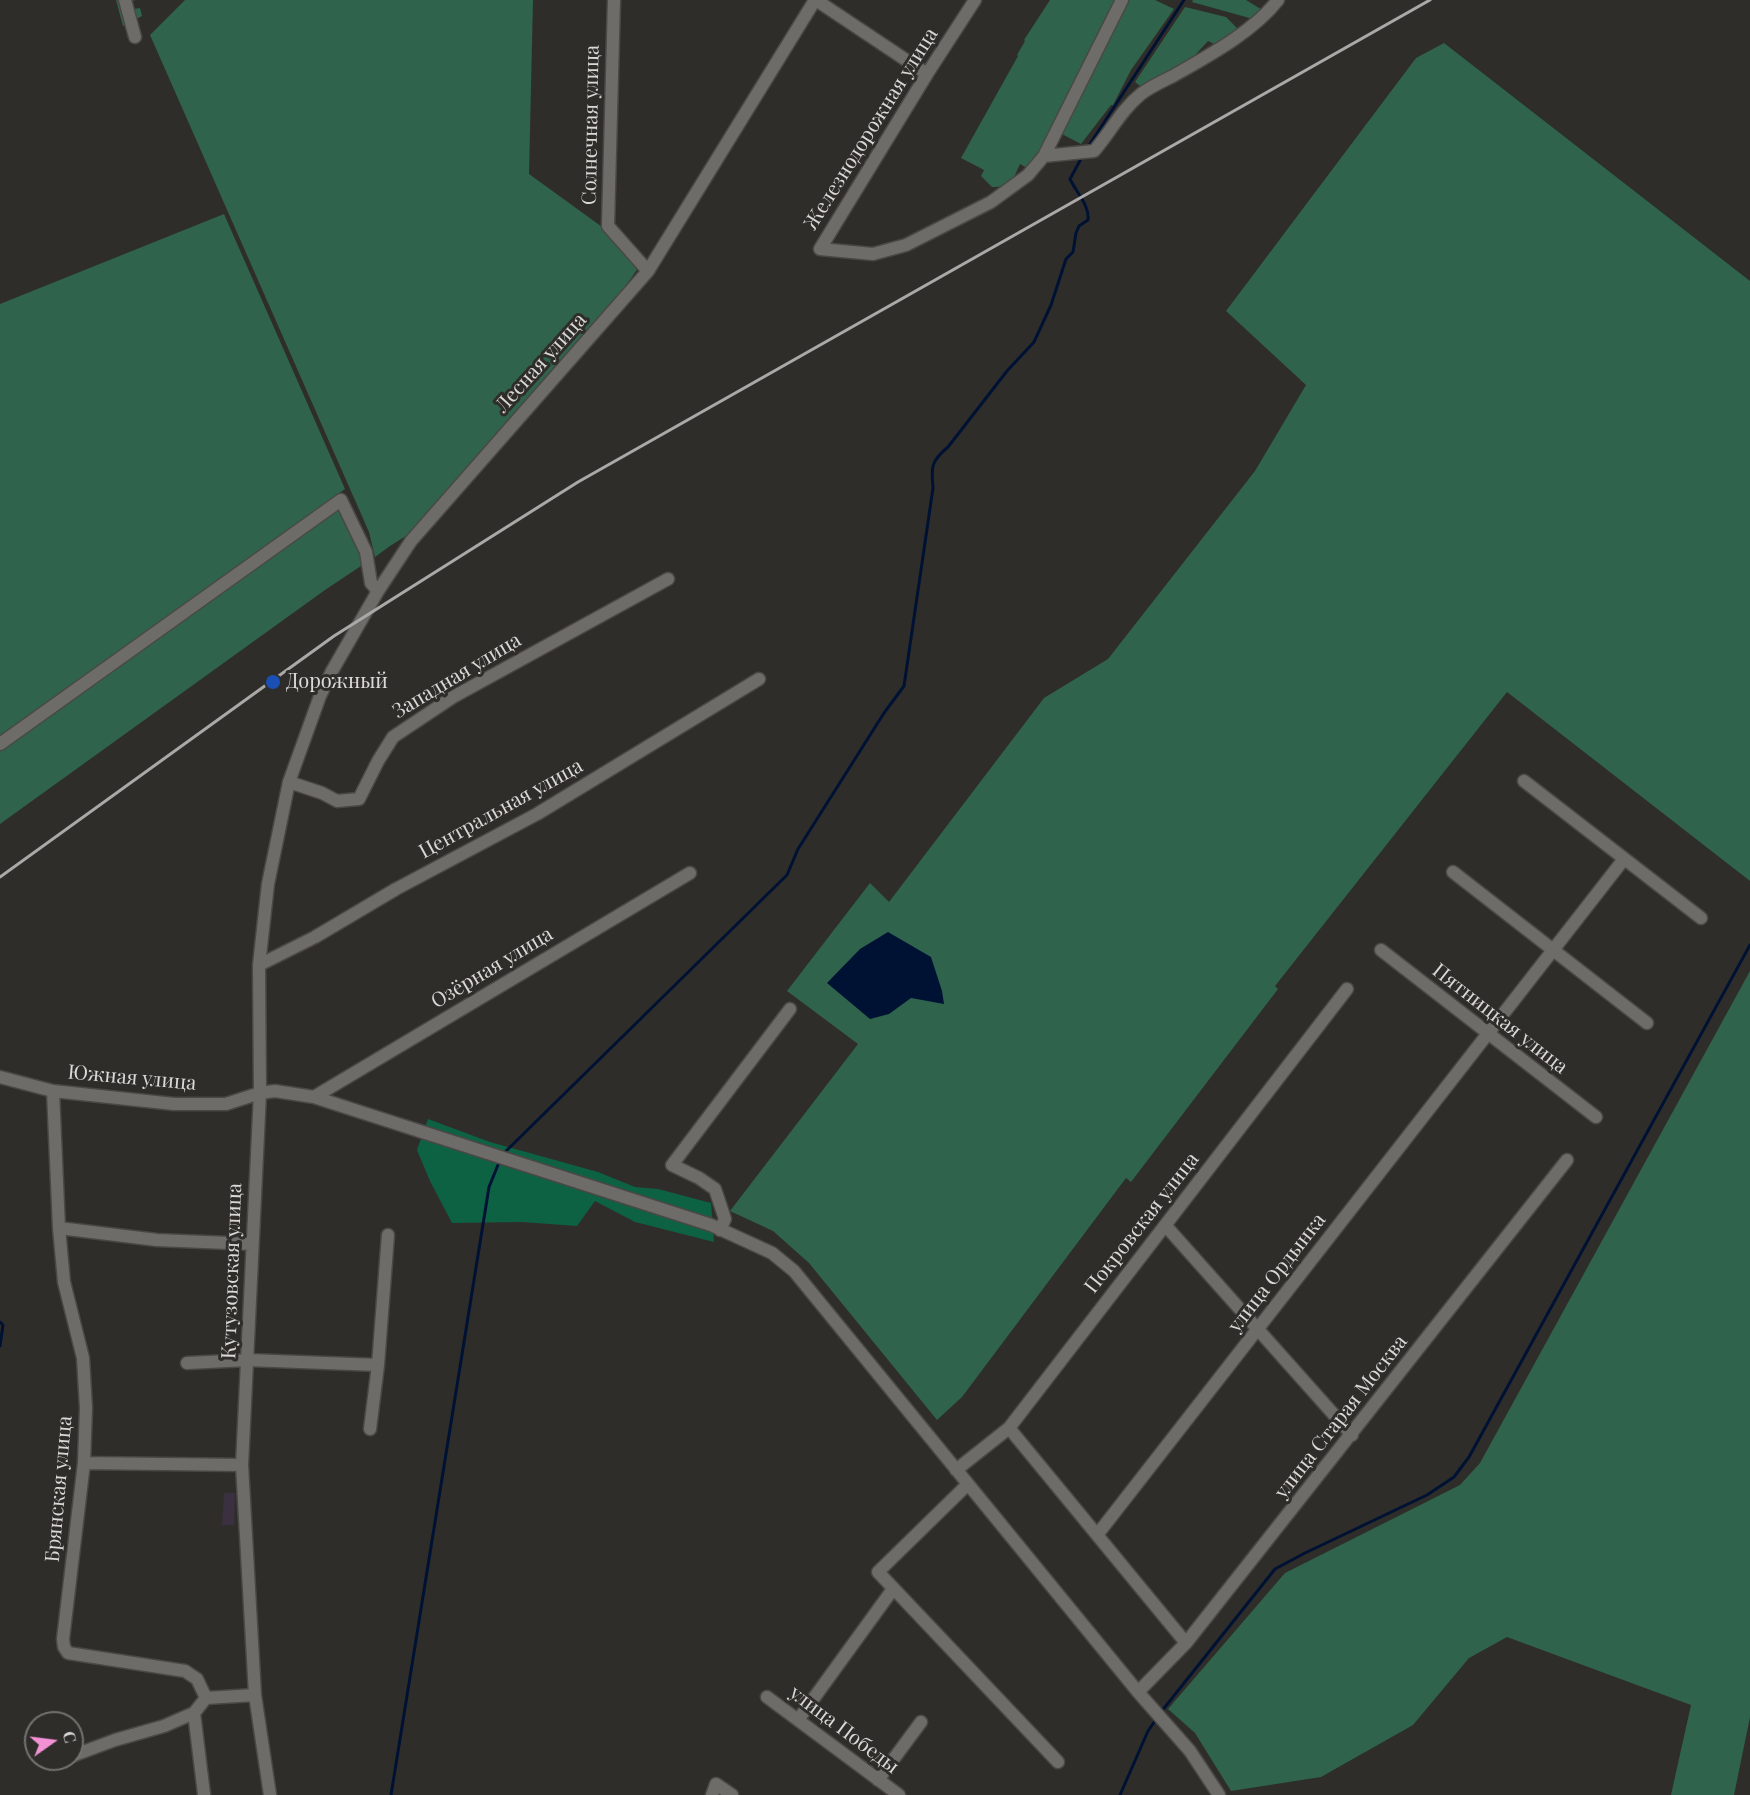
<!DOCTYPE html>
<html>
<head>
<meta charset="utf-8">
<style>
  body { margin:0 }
  #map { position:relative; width:1750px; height:1795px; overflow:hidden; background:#2f2d2a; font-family:"Playfair Display",serif }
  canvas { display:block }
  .north { position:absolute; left:24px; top:1711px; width:60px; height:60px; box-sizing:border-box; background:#2f2d2a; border:2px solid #74726f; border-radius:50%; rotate:76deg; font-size:16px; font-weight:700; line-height:24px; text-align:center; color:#dbd9d7 }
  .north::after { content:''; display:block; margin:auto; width:21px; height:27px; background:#f391d5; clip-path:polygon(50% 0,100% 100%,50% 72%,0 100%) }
</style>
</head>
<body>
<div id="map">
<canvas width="1750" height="1795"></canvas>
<div class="north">С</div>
</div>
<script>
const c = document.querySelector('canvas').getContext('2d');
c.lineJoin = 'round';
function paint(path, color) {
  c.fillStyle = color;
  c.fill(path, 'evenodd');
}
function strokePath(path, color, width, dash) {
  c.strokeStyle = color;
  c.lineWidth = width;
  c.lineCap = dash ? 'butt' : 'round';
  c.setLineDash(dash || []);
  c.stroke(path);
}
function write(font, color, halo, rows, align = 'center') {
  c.font = font + ' "Playfair Display",serif';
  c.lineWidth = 6;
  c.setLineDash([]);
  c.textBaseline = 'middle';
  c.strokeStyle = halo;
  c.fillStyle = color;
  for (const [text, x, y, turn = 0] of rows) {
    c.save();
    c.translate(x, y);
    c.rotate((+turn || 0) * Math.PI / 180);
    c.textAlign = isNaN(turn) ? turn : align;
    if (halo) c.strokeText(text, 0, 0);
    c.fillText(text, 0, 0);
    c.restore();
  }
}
paint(new Path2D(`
  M 224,1493 L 235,1493 L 234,1525 L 222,1525 Z`), '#3b303f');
paint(new Path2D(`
  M 116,0 L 136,0 L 132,1 L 134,9 L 140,8 L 142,16 L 123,26 Z
  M 185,0 L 533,0 L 529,174 L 645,258 L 591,336 L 417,529 L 390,546 L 375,557 L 369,532 L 150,35 Z
  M 1050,0 L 1116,0 L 1041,149 L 1027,168 L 1020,164 C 1012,181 1012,187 992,187 L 981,176 L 984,170 L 961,158 L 1018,56 L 1017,55 L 1025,41 L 1024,40 Z
  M 1126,0 L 1155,0 L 1174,9 L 1131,70 L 1113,105 L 1111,105 L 1081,144 L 1058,132 Z
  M 1193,0 L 1246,0 L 1264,11 L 1253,19 L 1192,2 Z
  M 1185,7 L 1226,17 L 1239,30 L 1216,45 L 1208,41 L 1186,65 L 1144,89 L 1135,82 Z
  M 1444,43 L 1750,281 L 1750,881 L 1507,692 L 1275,986 L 1278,989 L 1131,1182 L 1126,1178 L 962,1397 L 937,1420 L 809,1263 L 773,1231 L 730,1211 L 858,1044 L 787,991 L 870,883 L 889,902 L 1044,698 L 1108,659 L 1255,471 L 1306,385 L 1226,311 L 1416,58 Z
  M 224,214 L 345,489 L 0,738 L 0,304 Z
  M 339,507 L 364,564 L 325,590 L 0,824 L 0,751 Z
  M 1750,971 L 1750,1717 L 1734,1795 L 1671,1795 L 1691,1705 L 1507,1637 L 1469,1658 L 1413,1725 L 1321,1777 L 1231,1791 L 1195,1733 L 1168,1709 L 1285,1573 L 1460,1485 L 1480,1463 Z`), '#2f634c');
paint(new Path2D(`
  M 428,1119 L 490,1142 L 598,1172 L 635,1187 L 658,1189 L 711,1203 L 714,1242 L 635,1222 L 595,1201 L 577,1226 L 522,1222 L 452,1223 L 430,1181 L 417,1150 Z`), '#0d6244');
paint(new Path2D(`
  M 888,932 L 931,957 L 942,991 L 944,1004 L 911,998 L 889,1014 L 870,1019 L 827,983 L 860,949 Z`), '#001234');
strokePath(new Path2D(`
  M 1088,147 L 1184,0
  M 503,1154 L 787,875 L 798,849 L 884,713 L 904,686 L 933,488 C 931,467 931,461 948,447 L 1007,371 L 1034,342 L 1051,305 L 1066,259 L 1073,252 L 1076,233 L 1079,226 L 1088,220 C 1090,206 1076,192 1070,179 L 1083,155
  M 0,1322 L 3,1325 L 0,1346
  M 1161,1712 L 1275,1569 L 1305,1553 L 1427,1495 L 1454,1477 L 1469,1457 L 1750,945
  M 391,1795 L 489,1187 L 500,1160
  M 1120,1795 L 1148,1731 L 1157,1718`), '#001234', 3);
const minor = new Path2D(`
  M 125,0 L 135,37
  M 614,0 L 608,226 L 648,271
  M 816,0 L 927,74
  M 975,0 L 927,74 L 820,249 L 873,254 L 906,245 L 991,202 L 1028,175 L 1044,156 L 1122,0
  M 1044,156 L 1094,151 C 1110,133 1121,110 1141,94 C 1150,87 1163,81 1173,76 C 1208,56 1253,32 1278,0
  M 0,744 L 341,500 L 366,552 L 371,583 L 378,591
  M 1524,781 L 1701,918
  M 289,782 L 322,793 L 337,801 L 359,799 L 378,761 L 393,737 L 453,697 L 668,579
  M 1453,872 L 1647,1023
  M 1381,950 L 1596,1117
  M 259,965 L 315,937 L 396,889 L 537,814 L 759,679
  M 0,1077 L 53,1091 L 174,1104 L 226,1104 L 260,1093 L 275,1091 L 314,1097 L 711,1225 L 772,1253 L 794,1271 L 1138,1692 L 1190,1751 L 1219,1795
  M 53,1091 L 59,1228 L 64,1282 L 83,1358 L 86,1408 L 84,1463 L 63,1639 L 64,1647 L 68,1653 L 185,1671 L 197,1679 L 206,1698 L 194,1713 L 164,1726 L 115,1740 L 72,1756
  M 314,1097 L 690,873
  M 1165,1225 L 1352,1435
  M 59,1228 L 157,1240 L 252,1244
  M 720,1230 L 725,1219 L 715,1189 L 699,1178 L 672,1165 L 790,1009
  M 187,1363 L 248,1360 L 378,1365
  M 1009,1428 L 1186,1643
  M 370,1429 L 378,1365 L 388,1235
  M 84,1463 L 242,1465
  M 956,1470 L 1009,1428 L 1347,989
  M 968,1484 L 878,1572 L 1058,1762
  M 1097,1535 L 1624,859
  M 1138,1692 L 1186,1643 L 1567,1160
  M 767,1697 L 899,1795
  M 206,1698 L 255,1695
  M 194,1713 L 204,1794
  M 798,1720 L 893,1589
  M 878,1780 L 921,1722
  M 270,1795 L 255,1695 L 242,1465 L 260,1093 L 259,965 L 268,884 L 289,782 L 320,696 L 332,671 L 378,591 L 411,541 L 648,271 L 815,0
  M 712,1795 L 716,1784 L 732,1795`);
strokePath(minor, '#4a4845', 15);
strokePath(minor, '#6e6c69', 12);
strokePath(new Path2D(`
  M 0,877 L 334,636 L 578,482 L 1430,0`), '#aba9a7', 3);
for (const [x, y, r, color] of [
  [273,682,8,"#1a4fb4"]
]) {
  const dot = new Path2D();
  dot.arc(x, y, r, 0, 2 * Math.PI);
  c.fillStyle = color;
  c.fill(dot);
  strokePath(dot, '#2f2d2a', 2);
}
write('20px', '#dbd9d7', '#2f2d2a', [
  ["Солнечная улица",591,125,-89],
  ["Железнодорожная улица",871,129,-58],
  ["Лесная улица",541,363,-48],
  ["Западная улица",457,676,-31],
  ["Центральная улица",501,809,-29],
  ["Озёрная улица",492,968,-31],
  ["Пятницкая улица",1500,1019,38],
  ["Южная улица",132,1078,5],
  ["Покровская улица",1142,1223,-52],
  ["Кутузовская улица",232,1271,-88],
  ["улица Ордынка",1277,1273,-52],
  ["улица Старая Москва",1341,1417,-52],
  ["Брянская улица",59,1489,-85],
  ["улица Победы",844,1730,37]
]);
write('20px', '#dbd9d7', '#2f2d2a', [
  ["Дорожный",286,682]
], 'left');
</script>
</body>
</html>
